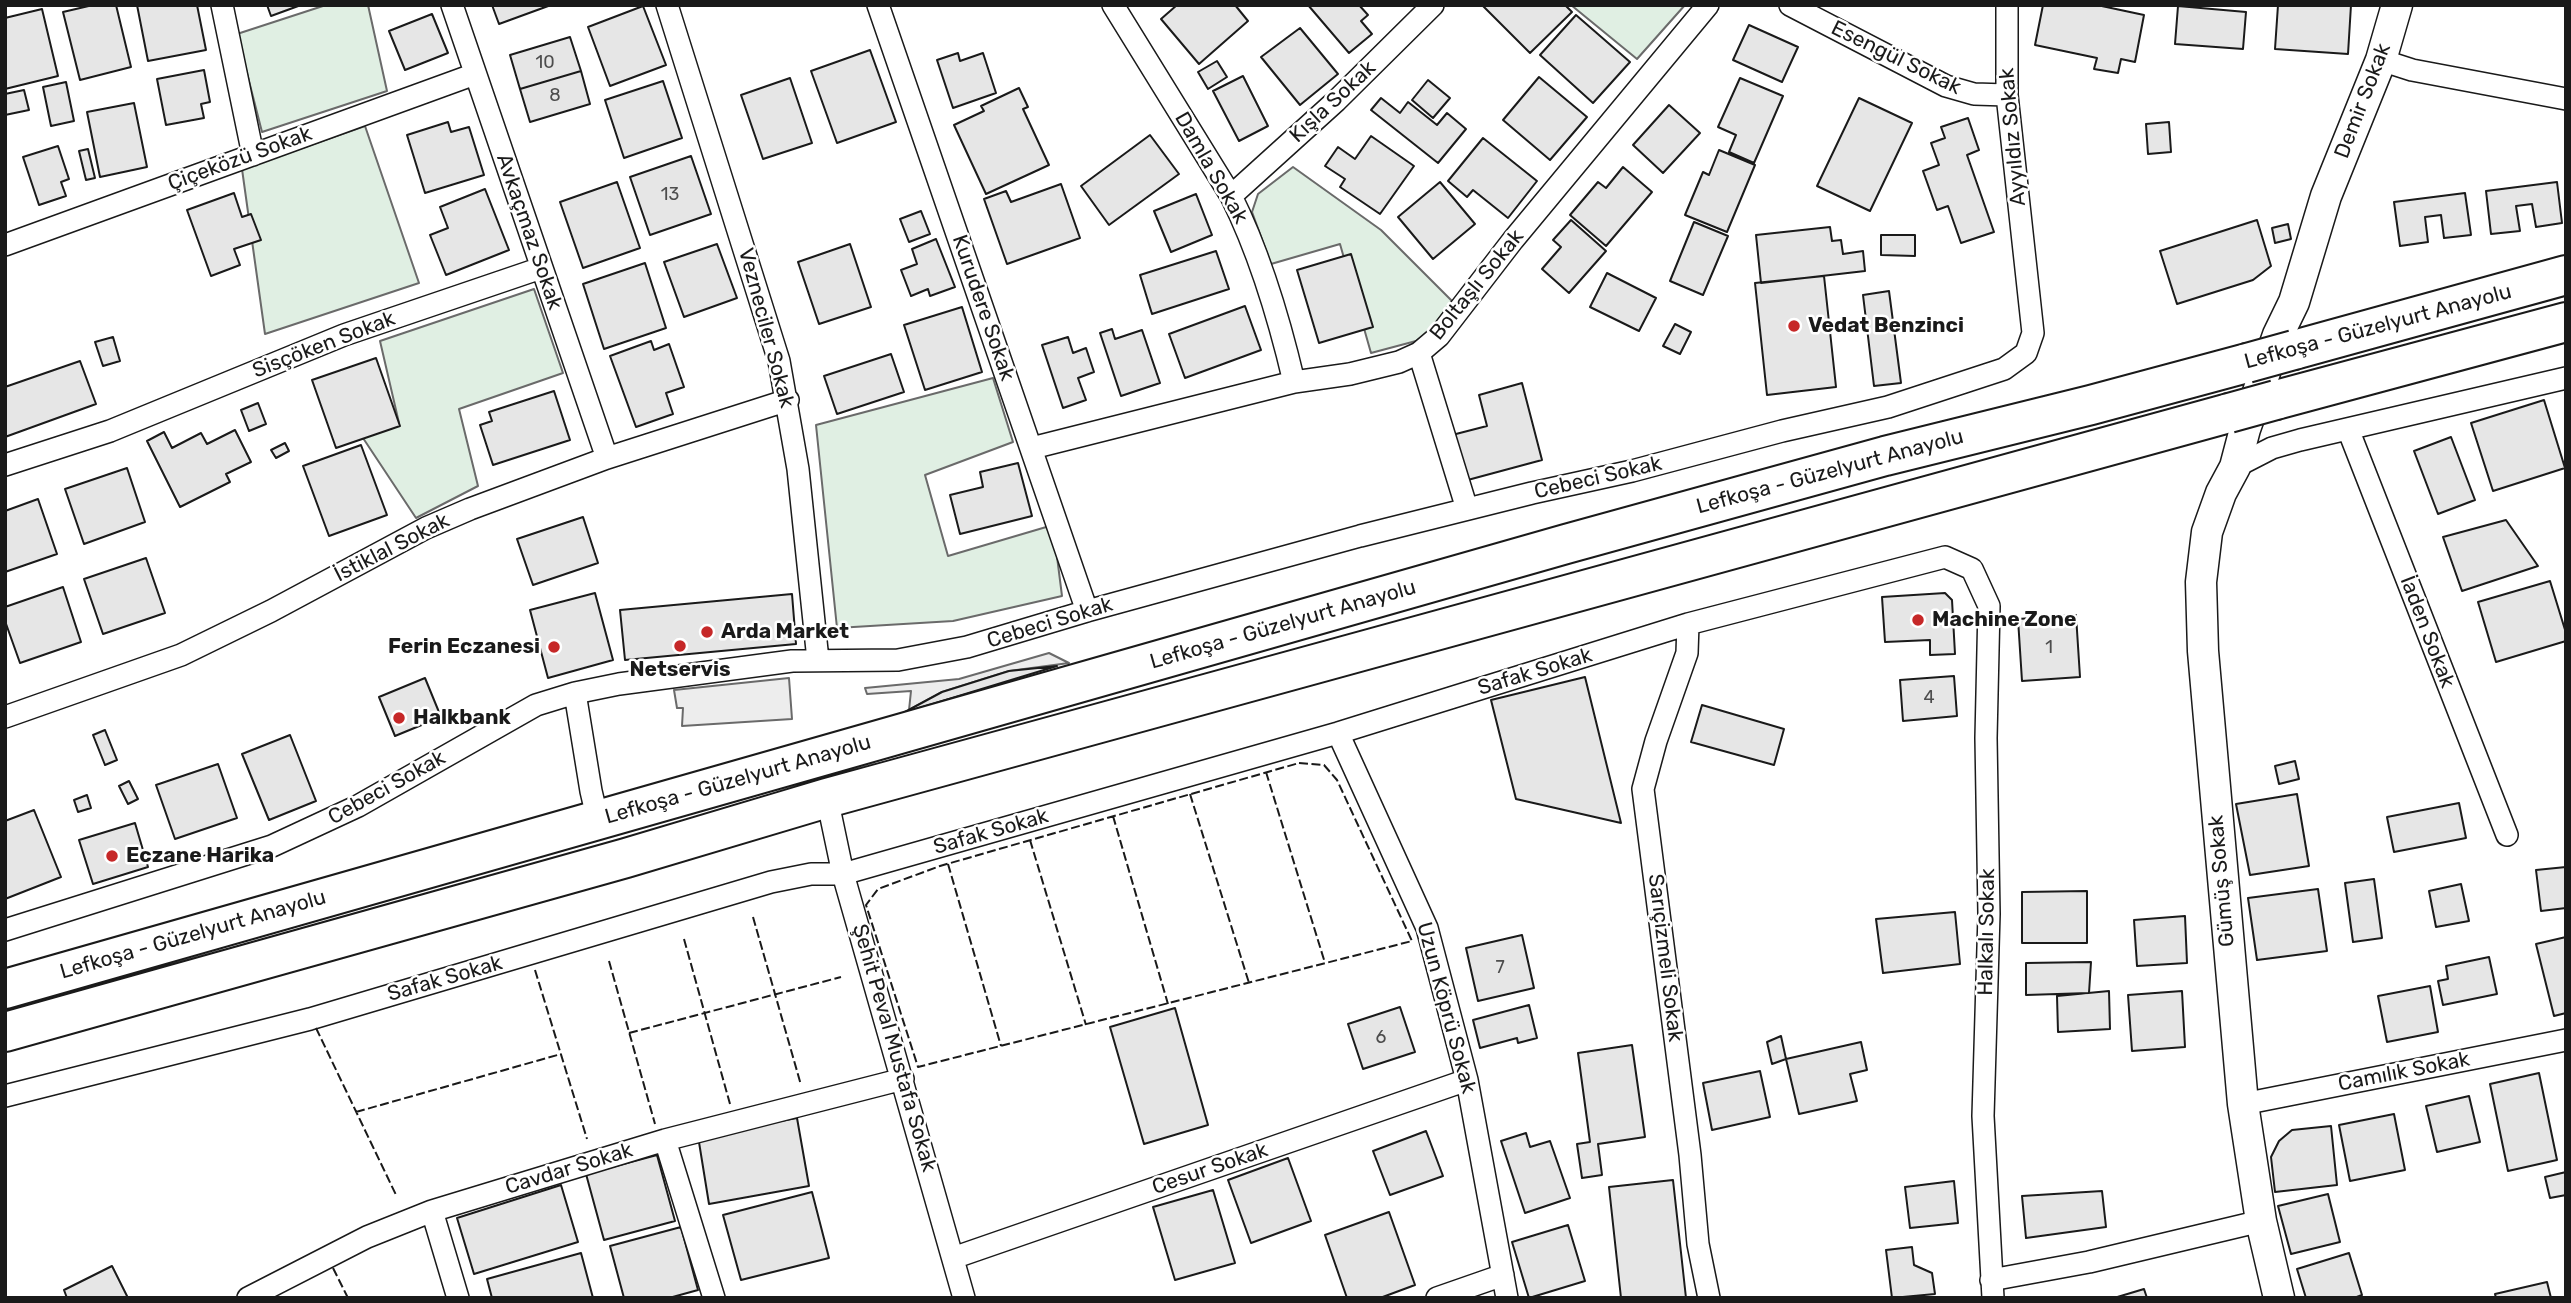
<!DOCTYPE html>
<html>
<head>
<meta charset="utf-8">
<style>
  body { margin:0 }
  #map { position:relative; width:2571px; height:1303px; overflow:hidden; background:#fff; font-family:Rubik,sans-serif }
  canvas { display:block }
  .frame { position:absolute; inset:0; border:7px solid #1a1a1a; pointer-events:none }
</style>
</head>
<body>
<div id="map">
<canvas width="2571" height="1303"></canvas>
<div class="frame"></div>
</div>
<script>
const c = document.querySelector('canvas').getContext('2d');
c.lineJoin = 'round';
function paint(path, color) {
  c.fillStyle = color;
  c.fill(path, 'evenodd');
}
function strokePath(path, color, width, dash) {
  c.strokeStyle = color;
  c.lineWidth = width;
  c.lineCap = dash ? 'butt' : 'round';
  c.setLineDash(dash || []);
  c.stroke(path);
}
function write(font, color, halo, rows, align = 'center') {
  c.font = font + ' Rubik,sans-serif';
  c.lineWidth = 5;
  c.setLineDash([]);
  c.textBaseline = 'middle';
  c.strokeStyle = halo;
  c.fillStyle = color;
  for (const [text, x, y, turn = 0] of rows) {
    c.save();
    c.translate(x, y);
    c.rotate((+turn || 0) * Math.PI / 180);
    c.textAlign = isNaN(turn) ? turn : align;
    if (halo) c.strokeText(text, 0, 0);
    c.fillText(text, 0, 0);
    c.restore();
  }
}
const green = new Path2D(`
  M 326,5 L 368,5 L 387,91 L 262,132 L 237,34 Z
  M 1571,5 L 1685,5 L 1637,59 Z
  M 365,126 L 419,283 L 265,334 L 242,169 Z
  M 1293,167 L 1381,230 L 1452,301 L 1429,332 L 1416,341 L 1371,353 L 1340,244 L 1271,264 L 1252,212 L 1258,194 Z
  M 534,289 L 563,373 L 459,409 L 478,486 L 416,518 L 363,438 L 399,423 L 380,341 Z
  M 993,378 L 1013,442 L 925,475 L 948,556 L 1053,525 L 1062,596 L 953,621 L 837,628 L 816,425 Z`);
paint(green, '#e0efe3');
strokePath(green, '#6a6a6a', 2);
const parking = new Path2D(`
  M 1049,653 L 1069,663 L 1009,671 L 942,692 L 909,710 L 911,691 L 867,694 L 865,688 L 959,679 Z
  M 789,678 L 792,719 L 682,726 L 683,708 L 677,708 L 674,690 Z`);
paint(parking, '#ededed');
strokePath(parking, '#6a6a6a', 2);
const building = new Path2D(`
  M 93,5 L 116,5 L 131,67 L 80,80 L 63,12 Z
  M 137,5 L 197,5 L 206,50 L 148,61 Z
  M 267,5 L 301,5 L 271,16 Z
  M 492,5 L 551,5 L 499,24 Z
  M 1177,5 L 1235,5 L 1248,21 L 1199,64 L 1161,19 Z
  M 1308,5 L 1359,5 L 1368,15 L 1361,21 L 1372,34 L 1349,53 Z
  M 1482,5 L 1565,5 L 1572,12 L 1530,53 Z
  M 2043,5 L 2097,5 L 2144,15 L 2135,62 L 2121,59 L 2118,73 L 2094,69 L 2097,58 L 2035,45 Z
  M 2278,5 L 2351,5 L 2348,54 L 2275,49 Z
  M 643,6 L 666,65 L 610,86 L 588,27 Z
  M 2178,6 L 2246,12 L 2243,49 L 2175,44 Z
  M 42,9 L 58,76 L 5,89 L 5,18 Z
  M 432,14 L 448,53 L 405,70 L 389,31 Z
  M 1576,15 L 1630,62 L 1593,103 L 1540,55 Z
  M 1749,25 L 1798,47 L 1782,82 L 1733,60 Z
  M 1300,28 L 1338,74 L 1300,105 L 1261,57 Z
  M 570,37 L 581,71 L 520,89 L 510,55 Z
  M 870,50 L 896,122 L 837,143 L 811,71 Z
  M 958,53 L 960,61 L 983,53 L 996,93 L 953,108 L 937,60 Z
  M 1217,61 L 1227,77 L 1208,89 L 1198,72 Z
  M 204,70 L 210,102 L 201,104 L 204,118 L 166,125 L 157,79 Z
  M 581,71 L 590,104 L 530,122 L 520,89 Z
  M 1243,76 L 1268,126 L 1239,141 L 1213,91 Z
  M 1539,77 L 1587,117 L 1550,160 L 1503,120 Z
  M 790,78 L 812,143 L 763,159 L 741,95 Z
  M 1740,78 L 1783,96 L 1754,163 L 1729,152 L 1736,135 L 1718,127 Z
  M 1428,80 L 1450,98 L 1433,118 L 1412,100 Z
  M 663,81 L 682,138 L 624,158 L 605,100 Z
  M 66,82 L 74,121 L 51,126 L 43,87 Z
  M 1019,88 L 1028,107 L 1023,109 L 1049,165 L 986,194 L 954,125 L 984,111 L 981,106 Z
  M 24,90 L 29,110 L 5,115 L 5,94 Z
  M 1381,98 L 1400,113 L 1408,102 L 1437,125 L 1447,113 L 1466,129 L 1438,163 L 1371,110 Z
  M 1859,98 L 1912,123 L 1870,211 L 1817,186 Z
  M 134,103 L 147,167 L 100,177 L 87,112 Z
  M 1669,105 L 1700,133 L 1663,173 L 1633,145 Z
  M 1968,118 L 1979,150 L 1967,155 L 1994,232 L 1961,243 L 1948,206 L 1937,210 L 1923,171 L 1939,165 L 1931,143 L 1945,138 L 1941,127 Z
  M 448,122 L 451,132 L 469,127 L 484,175 L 425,193 L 407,135 Z
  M 2169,122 L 2171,152 L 2148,154 L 2146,124 Z
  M 1150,135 L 1179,174 L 1109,225 L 1081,186 Z
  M 1371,136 L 1414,166 L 1380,214 L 1340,187 L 1345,179 L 1325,166 L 1338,147 L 1355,159 Z
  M 1483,138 L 1537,181 L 1508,218 L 1473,190 L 1467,197 L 1448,181 Z
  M 58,146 L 69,179 L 61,182 L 66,196 L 39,205 L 23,157 Z
  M 88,149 L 95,178 L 86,180 L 79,151 Z
  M 1719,150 L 1755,165 L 1727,232 L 1685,215 L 1703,172 L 1709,175 Z
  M 691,156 L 711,214 L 650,235 L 630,177 Z
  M 1623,167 L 1652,192 L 1606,246 L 1570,215 L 1598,182 L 1606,188 Z
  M 617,182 L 640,248 L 583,268 L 560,202 Z
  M 1440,182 L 1475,224 L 1433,259 L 1398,217 Z
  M 2557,182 L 2562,223 L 2536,227 L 2532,204 L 2516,206 L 2520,231 L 2491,234 L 2486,191 Z
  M 1061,184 L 1080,238 L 1007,264 L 984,199 L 1006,191 L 1011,202 Z
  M 485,189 L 509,250 L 446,275 L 430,235 L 448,228 L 440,207 Z
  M 234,193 L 242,217 L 251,214 L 261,240 L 234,249 L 240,265 L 211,276 L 187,210 Z
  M 2465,193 L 2471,235 L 2444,238 L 2441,215 L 2425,217 L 2428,242 L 2400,246 L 2394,202 Z
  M 1196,194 L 1212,235 L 1171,252 L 1154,211 Z
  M 921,211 L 930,234 L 909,242 L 900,219 Z
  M 1571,220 L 1606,251 L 1569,293 L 1542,269 L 1561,247 L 1553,240 Z
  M 2257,220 L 2271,266 L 2253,280 L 2177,304 L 2160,251 Z
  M 1694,222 L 1728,236 L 1703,295 L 1670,281 Z
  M 2288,224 L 2291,239 L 2275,243 L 2272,228 Z
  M 1830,227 L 1832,241 L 1841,240 L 1843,254 L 1863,251 L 1865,271 L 1761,283 L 1756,235 Z
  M 1881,235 L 1915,235 L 1915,256 L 1881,255 Z
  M 936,239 L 955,287 L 930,296 L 928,289 L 911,296 L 901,270 L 917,264 L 912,249 Z
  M 717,244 L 737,298 L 684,317 L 664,262 Z
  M 850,244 L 871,307 L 819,324 L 798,262 Z
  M 1216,251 L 1229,289 L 1152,314 L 1140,275 Z
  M 1351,254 L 1373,327 L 1319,343 L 1297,270 Z
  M 645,263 L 666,328 L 604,349 L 583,284 Z
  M 1607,273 L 1656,298 L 1639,331 L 1590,307 Z
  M 1824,276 L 1836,387 L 1767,395 L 1755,283 Z
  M 1889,291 L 1901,383 L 1874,386 L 1863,295 Z
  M 1245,306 L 1261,350 L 1185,378 L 1169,334 Z
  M 962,307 L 982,372 L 925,390 L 904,325 Z
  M 1675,324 L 1691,332 L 1680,354 L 1663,346 Z
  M 1112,329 L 1115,339 L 1142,330 L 1160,383 L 1121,396 L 1100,333 Z
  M 113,337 L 120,361 L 103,366 L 95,342 Z
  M 1068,337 L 1073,353 L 1086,348 L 1094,372 L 1078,378 L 1086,400 L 1063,408 L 1042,345 Z
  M 651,341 L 654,350 L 669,344 L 684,387 L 666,393 L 673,414 L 636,427 L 610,356 Z
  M 891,354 L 904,392 L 837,414 L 824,376 Z
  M 376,358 L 400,426 L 336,448 L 312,380 Z
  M 80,361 L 96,404 L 5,437 L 5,387 Z
  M 1522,383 L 1542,460 L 1464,481 L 1452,435 L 1487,426 L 1479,395 Z
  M 554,391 L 570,440 L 493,465 L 480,425 L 492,421 L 489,412 Z
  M 2544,400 L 2565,468 L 2493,491 L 2471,423 Z
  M 258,403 L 266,424 L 249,431 L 241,410 Z
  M 235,430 L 251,462 L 226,474 L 230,482 L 180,507 L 147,441 L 164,432 L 172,448 L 201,433 L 207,444 Z
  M 2451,437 L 2475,500 L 2438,514 L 2414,451 Z
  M 285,443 L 289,451 L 276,458 L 271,450 Z
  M 361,445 L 387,515 L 329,536 L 303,466 Z
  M 1018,463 L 1032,516 L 960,534 L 950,495 L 983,487 L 980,472 Z
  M 127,468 L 145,522 L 84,544 L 65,489 Z
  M 38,499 L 57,554 L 5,572 L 5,511 Z
  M 583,517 L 598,563 L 533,585 L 517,539 Z
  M 2506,520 L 2538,566 L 2462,591 L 2443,537 Z
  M 146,558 L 165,613 L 103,634 L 84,579 Z
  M 2550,581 L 2566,633 L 2566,641 L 2496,662 L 2478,602 Z
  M 63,587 L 81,642 L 20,663 L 5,621 L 5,607 Z
  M 595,593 L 613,660 L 548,678 L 530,610 Z
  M 1945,593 L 1952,600 L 1955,654 L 1930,655 L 1930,640 L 1885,642 L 1882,597 Z
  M 792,594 L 796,644 L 625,660 L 620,610 Z
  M 2076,615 L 2080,677 L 2022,681 L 2018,619 Z
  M 1057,666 L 903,713 L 942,692 L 1009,671 Z
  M 1954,676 L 1957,716 L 1903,721 L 1900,680 Z
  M 1585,677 L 1621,823 L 1516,799 L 1491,700 Z
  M 425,678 L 441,717 L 395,736 L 379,697 Z
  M 1702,705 L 1784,729 L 1774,765 L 1691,742 Z
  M 105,730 L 117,760 L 105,765 L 93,735 Z
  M 290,735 L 316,801 L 269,820 L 242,754 Z
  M 2295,761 L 2299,779 L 2279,784 L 2275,766 Z
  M 218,764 L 237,818 L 175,839 L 156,785 Z
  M 129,781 L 138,799 L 128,804 L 119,786 Z
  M 2297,794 L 2309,866 L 2250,875 L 2236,804 Z
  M 87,795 L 91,808 L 78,812 L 74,800 Z
  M 2459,803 L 2466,838 L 2394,852 L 2387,817 Z
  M 34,810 L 61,877 L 5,899 L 5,821 Z
  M 135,823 L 148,867 L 93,884 L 79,840 Z
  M 2566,867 L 2566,908 L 2541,911 L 2536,870 Z
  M 2374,879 L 2382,938 L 2353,942 L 2345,883 Z
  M 2461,884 L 2469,921 L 2436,927 L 2429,891 Z
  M 2318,889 L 2327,951 L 2257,960 L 2248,898 Z
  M 2087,891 L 2087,943 L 2022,943 L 2022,892 Z
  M 1955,912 L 1960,964 L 1883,973 L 1876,919 Z
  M 2185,916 L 2187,963 L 2137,966 L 2134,920 Z
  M 1522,935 L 1534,988 L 1478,1001 L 1466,948 Z
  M 2566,937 L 2566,1013 L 2554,1016 L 2536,944 Z
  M 2489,957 L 2497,994 L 2443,1005 L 2438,981 L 2448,979 L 2446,966 Z
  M 2091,962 L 2089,993 L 2026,995 L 2026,963 Z
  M 2430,986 L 2438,1032 L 2387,1042 L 2378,996 Z
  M 2109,991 L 2110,1029 L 2058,1032 L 2057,996 Z
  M 2182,991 L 2185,1047 L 2132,1051 L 2128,995 Z
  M 1529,1005 L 1537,1038 L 1518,1043 L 1517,1038 L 1480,1048 L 1473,1020 Z
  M 1400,1007 L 1415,1052 L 1363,1069 L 1348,1024 Z
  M 1175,1008 L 1208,1125 L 1144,1144 L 1110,1027 Z
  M 1781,1036 L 1786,1059 L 1772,1064 L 1767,1042 Z
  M 1861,1042 L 1867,1070 L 1850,1074 L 1857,1101 L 1799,1114 L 1786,1059 Z
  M 1632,1045 L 1645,1137 L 1598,1144 L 1602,1175 L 1582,1178 L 1577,1144 L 1590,1142 L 1578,1053 Z
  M 1760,1071 L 1770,1117 L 1712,1130 L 1703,1083 Z
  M 2539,1073 L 2557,1160 L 2508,1171 L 2490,1084 Z
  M 2469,1096 L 2480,1142 L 2437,1152 L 2426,1106 Z
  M 2394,1114 L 2405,1170 L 2350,1181 L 2339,1125 Z
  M 797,1118 L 809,1186 L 709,1204 L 698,1136 Z
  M 2331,1126 L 2337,1185 L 2275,1192 L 2271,1157 L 2279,1141 L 2292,1130 Z
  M 1426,1131 L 1443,1176 L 1390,1195 L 1373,1151 Z
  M 1526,1133 L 1530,1147 L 1550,1141 L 1570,1198 L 1525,1213 L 1501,1141 Z
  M 657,1155 L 675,1221 L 604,1240 L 586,1174 Z
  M 1288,1158 L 1311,1221 L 1251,1243 L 1228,1180 Z
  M 2566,1172 L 2566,1195 L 2550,1198 L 2545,1177 Z
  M 1673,1180 L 1686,1298 L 1621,1298 L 1609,1187 Z
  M 1954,1181 L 1958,1223 L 1910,1228 L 1905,1187 Z
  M 561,1185 L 578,1242 L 474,1274 L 457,1218 Z
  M 1213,1190 L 1235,1263 L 1175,1280 L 1153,1207 Z
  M 2102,1191 L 2106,1227 L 2026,1238 L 2022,1196 Z
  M 812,1192 L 829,1258 L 741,1280 L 723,1215 Z
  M 2328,1194 L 2340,1242 L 2291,1254 L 2278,1206 Z
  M 1389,1212 L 1415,1285 L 1380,1298 L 1347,1298 L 1325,1235 Z
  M 1568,1225 L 1585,1281 L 1529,1298 L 1512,1242 Z
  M 681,1227 L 698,1290 L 669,1298 L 624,1298 L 610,1246 Z
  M 1912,1247 L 1914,1265 L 1932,1273 L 1935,1294 L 1892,1298 L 1886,1250 Z
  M 581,1253 L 593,1298 L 492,1298 L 487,1279 Z
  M 2349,1253 L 2362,1295 L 2354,1298 L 2306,1298 L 2297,1269 Z
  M 112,1266 L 128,1298 L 67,1298 L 64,1290 Z
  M 2547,1282 L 2551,1298 L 2496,1298 L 2495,1294 Z
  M 2144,1289 L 2147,1298 L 2114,1298 Z`);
paint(building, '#e6e6e6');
strokePath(building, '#1a1a1a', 2);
const street = new Path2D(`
  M 222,5 L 253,155
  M 452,5 L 607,458
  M 667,5 L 779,361 L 798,469 L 818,660
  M 878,5 L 1087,611
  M 1113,5 L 1231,196 C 1260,254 1279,318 1294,382
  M 1790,5 L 1946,86 L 1974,94 L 2007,95
  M 2381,60 L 2412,70 L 2566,99
  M 1231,196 L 1336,101 L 1433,5
  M 5,245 L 475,74
  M 1419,353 L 1467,509
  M 2348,429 L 2507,835
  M 1032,448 L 1294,382 L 1350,374 L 1399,362 L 1419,353 L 1439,336 L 1513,240 L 1708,5
  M 5,465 L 110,431 L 344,335 L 541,268
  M 2235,467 L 2272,448 L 2300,440 L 2566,378
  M 1688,624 L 1687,653 L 1656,741 L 1643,789 L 1690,1155 L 1698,1244 L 1709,1298
  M 575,693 L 591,791 L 598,821
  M 5,717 L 181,655 L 271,611 L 426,528 L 470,509 L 607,458 L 788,400
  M 1338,733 L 1427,928 L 1467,1080 L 1507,1298
  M 827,798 L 843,874 L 964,1298
  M 5,930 L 272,846 L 358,806 L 536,705 L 575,693 L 619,684 L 792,661 L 898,660 L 967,647 L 1087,611 L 1360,536 L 1532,493 L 1632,471 L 1782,431 L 1888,407 L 2004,369 L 2026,353 L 2033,333 L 2007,95 L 2007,5
  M 5,1096 L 310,1019 L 771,882 L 811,874 L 843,874 L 1338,733 L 1688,624 L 1945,557 L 1972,569 L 1989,606 L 1986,738 L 1989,914 L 1983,1116 L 1993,1298
  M 2243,1104 L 2566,1040
  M 665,1140 L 714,1298
  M 432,1211 L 458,1298
  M 953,1258 L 1467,1080
  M 1991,1280 L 2089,1262 L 2261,1221
  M 248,1298 L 367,1237 L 432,1211 L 665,1140 L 903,1079
  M 1437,1298 L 1503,1275`);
const secondary = new Path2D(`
  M 2279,1298 L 2261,1221 L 2243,1104 L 2203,651 L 2201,582 L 2207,532 L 2221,493 L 2235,467 L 2245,429 L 2278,335 L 2294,302 L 2326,196 L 2381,60 L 2397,5`);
const highway = new Path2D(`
  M 2294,350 L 2566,275
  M 2276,400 L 2566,322
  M 5,989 L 1566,544 L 1885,456 L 2091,405 L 2247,363
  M 5,1032 L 626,858 L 827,798 L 2229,413`);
strokePath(street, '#1a1a1a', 24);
strokePath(secondary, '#1a1a1a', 33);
strokePath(highway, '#1a1a1a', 42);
strokePath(street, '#fff', 21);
strokePath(secondary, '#fff', 30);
strokePath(highway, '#fff', 38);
const highwayBridge = new Path2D(`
  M 2247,363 L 2294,350
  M 2229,413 L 2276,400`);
strokePath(highwayBridge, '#1a1a1a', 42, []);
strokePath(highwayBridge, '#fff', 38);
strokePath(new Path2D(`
  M 1299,763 L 1324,765 L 1337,780 L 1412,941 L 918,1067 L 866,905 L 878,889 L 940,866 Z
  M 1266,772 L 1325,963
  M 1190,794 L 1249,983
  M 1113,816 L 1168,1004
  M 1030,840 L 1086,1025
  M 948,864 L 1001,1046
  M 753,917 L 801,1085
  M 684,939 L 730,1104
  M 609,961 L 655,1124
  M 535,970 L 587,1139
  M 316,1028 L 397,1197
  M 629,1033 L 841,977
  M 356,1112 L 561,1054
  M 333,1268 L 348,1298`), '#1a1a1a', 2, [9, 3.5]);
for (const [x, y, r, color] of [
  [1794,326,7,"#c62828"],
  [1918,620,7,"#c62828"],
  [707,632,7,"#c62828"],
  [680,646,7,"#c62828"],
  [554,647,7,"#c62828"],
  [399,718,7,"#c62828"],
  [112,856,7,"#c62828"]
]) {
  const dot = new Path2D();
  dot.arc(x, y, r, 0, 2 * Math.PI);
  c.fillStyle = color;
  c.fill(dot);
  strokePath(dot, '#fff', 2.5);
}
write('18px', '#4d4d4d', null, [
  ["10",545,63],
  ["8",555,96],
  ["13",670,195],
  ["1",2049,648],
  ["4",1929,698],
  ["7",1500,968],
  ["6",1381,1038]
]);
write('21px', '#1a1a1a', '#fff', [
  ["Esengül Sokak",1896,58,26],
  ["Demir Sokak",2363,101,-69],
  ["Kışla Sokak",1333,102,-43],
  ["Ayyıldız Sokak",2013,137,-95],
  ["Çiçeközü Sokak",240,159,-20],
  ["Damla Sokak",1211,168,60],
  ["Avkaçmaz Sokak",529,232,71],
  ["Boltaşlı Sokak",1477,285,-51],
  ["Kurudere Sokak",983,308,71],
  ["Lefkoşa - Güzelyurt Anayolu",2378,327,-15],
  ["Vezneciler Sokak",766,328,75],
  ["Sisçöken Sokak",324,345,-21],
  ["Lefkoşa - Güzelyurt Anayolu",1830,472,-15],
  ["Cebeci Sokak",1598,478,-13],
  ["İstiklal Sokak",392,548,-27],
  ["Cebeci Sokak",1050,623,-17],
  ["Lefkoşa - Güzelyurt Anayolu",1283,625,-16],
  ["İaden Sokak",2427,632,69],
  ["Safak Sokak",1535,672,-17],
  ["Lefkoşa - Güzelyurt Anayolu",738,780,-16],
  ["Cebeci Sokak",387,788,-29],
  ["Safak Sokak",991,832,-16],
  ["Gümüş Sokak",2222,881,-95],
  ["Halkalı Sokak",1987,932,-89],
  ["Lefkoşa - Güzelyurt Anayolu",193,935,-16],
  ["Sarıçizmeli Sokak",1665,958,83],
  ["Safak Sokak",445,979,-16],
  ["Uzun Köprü Sokak",1446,1008,75],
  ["Şehit Peval Mustafa Sokak",894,1048,74],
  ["Camılık Sokak",2404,1072,-11],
  ["Cavdar Sokak",569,1169,-17],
  ["Cesur Sokak",1210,1169,-19]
]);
write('bold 21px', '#1a1a1a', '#fff', [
  ["Vedat Benzinci",1808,326],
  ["Machine Zone",1932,620],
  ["Arda Market",721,632],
  ["Ferin Eczanesi",540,647,"right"],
  ["Netservis",680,670,"center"],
  ["Halkbank",413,718],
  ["Eczane Harika",126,856]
], 'left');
</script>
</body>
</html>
